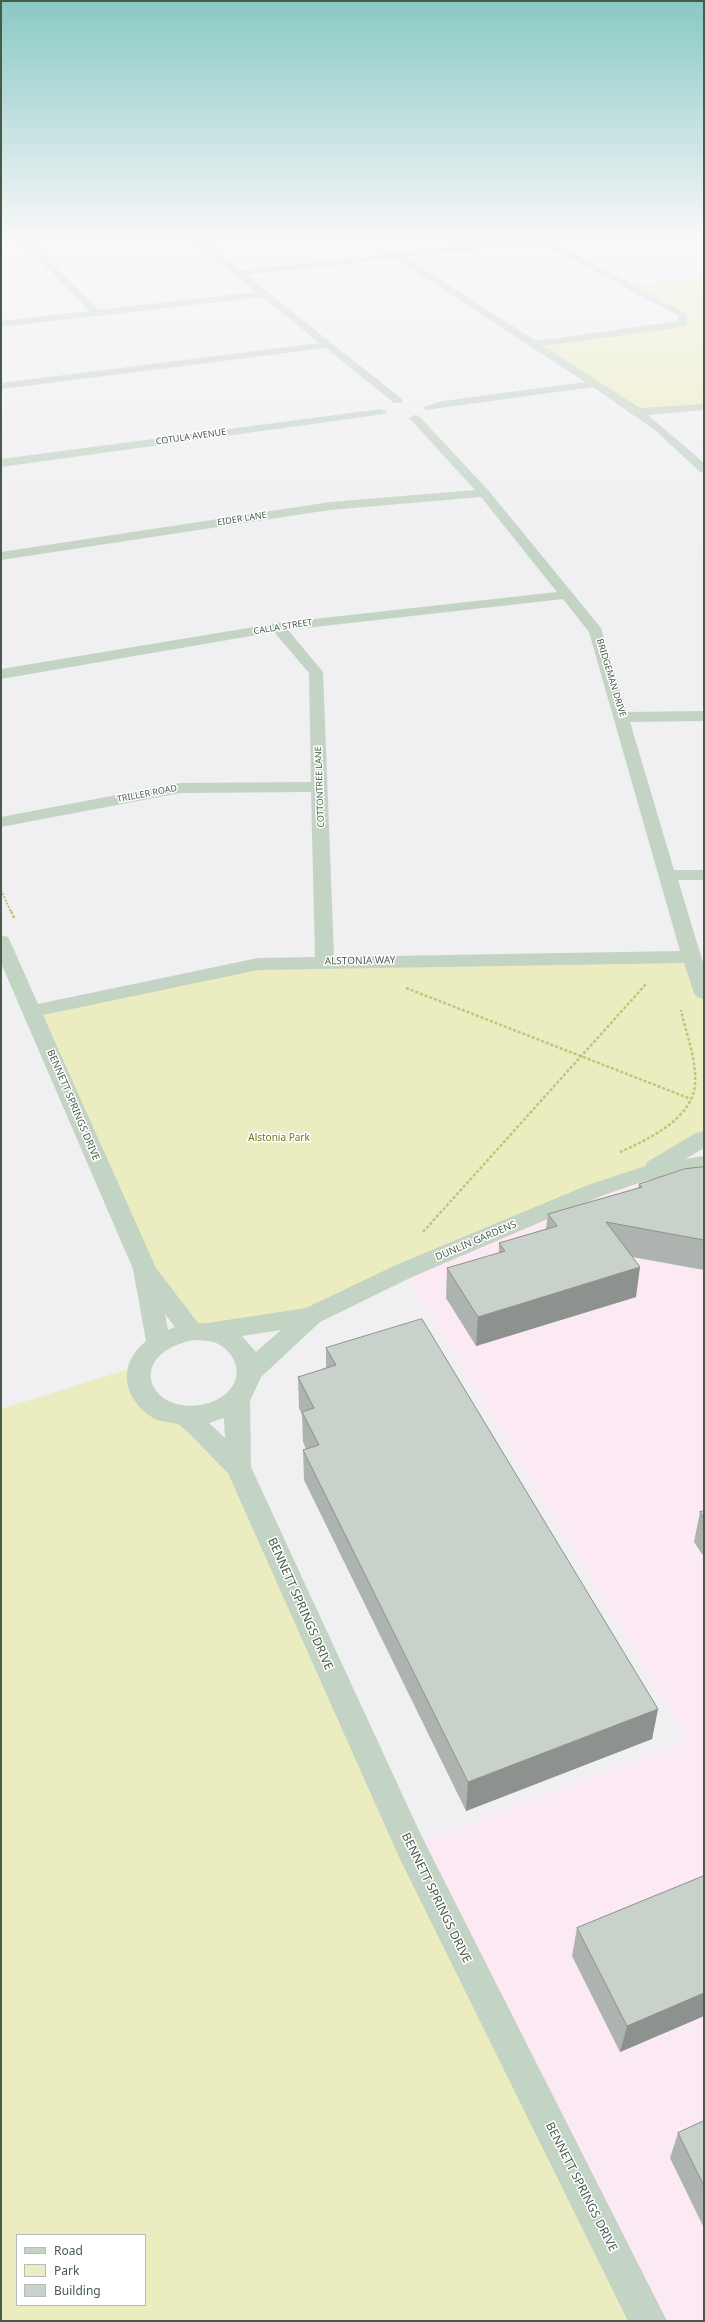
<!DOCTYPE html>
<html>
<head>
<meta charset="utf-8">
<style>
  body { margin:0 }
  #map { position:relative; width:705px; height:2322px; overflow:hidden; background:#f0eff1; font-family:"Noto Sans",sans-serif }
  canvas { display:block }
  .frame { position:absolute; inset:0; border:2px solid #485b4a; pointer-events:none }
  .legend { position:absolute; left:16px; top:2234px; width:130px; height:72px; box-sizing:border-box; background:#fff; border:1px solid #b6bdb7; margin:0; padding:5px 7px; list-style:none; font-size:12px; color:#485b4a }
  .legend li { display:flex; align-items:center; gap:8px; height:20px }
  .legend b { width:20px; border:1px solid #b6bdb7 }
</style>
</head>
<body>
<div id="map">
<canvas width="705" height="2322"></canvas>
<div class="frame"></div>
<ul class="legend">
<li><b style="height:5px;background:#c3d3c4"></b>Road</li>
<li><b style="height:11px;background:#ebecbf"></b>Park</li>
<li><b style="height:11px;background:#c9d1cb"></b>Building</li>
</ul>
</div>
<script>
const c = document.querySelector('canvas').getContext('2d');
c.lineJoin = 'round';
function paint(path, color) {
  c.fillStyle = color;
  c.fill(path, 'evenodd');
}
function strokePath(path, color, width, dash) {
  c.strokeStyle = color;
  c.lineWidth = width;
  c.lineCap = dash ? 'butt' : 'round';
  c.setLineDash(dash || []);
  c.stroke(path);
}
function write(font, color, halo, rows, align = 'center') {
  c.font = font + ' "Noto Sans",sans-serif';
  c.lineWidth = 3;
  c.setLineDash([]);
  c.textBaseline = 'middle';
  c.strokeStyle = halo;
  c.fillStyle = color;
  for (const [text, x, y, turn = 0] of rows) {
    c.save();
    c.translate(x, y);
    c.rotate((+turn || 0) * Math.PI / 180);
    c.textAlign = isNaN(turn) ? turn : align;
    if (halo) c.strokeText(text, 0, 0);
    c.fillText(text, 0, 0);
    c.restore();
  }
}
paint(new Path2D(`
  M 704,1163 L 704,2321 L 648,2321 L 410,1846 L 688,1740 L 404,1271 L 586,1193 Z`), '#fbe9f4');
paint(new Path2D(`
  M 704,278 L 704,407 L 638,412 L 535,344 L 683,323 L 682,314 L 631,286 Z
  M 691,957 L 704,993 L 704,1138 L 644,1173 L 311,1316 L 191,1331 L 145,1269 L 33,1011 L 258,964 Z
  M 138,1366 L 137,1380 L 238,1467 L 648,2321 L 1,2321 L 1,1409 ZM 17,2235 L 145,2235 L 145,2305 L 17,2305 Z`), '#ebecbf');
strokePath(new Path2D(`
  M 1,890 L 11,912`), '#bcc879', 2, [2, 1.5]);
strokePath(new Path2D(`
  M 11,911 L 14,918
  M 406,988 L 691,1099
  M 620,1152 C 647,1140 692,1119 695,1085 C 697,1060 686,1034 681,1010
  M 423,1232 L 647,983`), '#bcc879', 2.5, [3, 2]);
paint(new Path2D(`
  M 18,239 L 27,239 L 99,310 L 256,292 L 191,239 L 201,239 L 240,270 L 525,239 L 547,239 L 687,314 L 687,325 L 670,329 L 543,346 L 640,408 L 704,404 L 704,410 L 648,415 L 704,463 L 704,473 L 700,472 L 656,431 L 593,387 L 426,410 L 424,408 L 426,406 L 443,401 L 585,382 L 396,259 L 246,275 L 402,399 L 402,403 L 394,403 L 326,348 L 1,389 L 1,383 L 319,343 L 262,297 L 1,327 L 1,321 L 89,311 ZM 541,243 L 677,315 L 678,321 L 536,341 L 406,257 Z
  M 381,409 L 387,412 L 385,414 L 1,467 L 1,459 Z
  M 415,415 L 419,416 L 488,490 L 601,628 L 627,712 L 704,711 L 704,721 L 630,722 L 674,870 L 704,870 L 704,880 L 678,880 L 704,966 L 704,999 L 697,997 L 694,993 L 684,963 L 258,970 L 43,1015 L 156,1268 L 198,1323 L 208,1323 L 306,1308 L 396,1265 L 588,1185 L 645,1166 L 647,1162 L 696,1133 L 704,1131 L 704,1148 L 685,1159 L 704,1156 L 704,1170 L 647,1180 L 604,1195 L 412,1277 L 320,1322 L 261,1377 L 250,1401 L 251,1467 L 421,1835 L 667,2321 L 628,2321 L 399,1857 L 228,1473 C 217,1463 190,1432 179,1425 C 172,1421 163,1423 155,1419 C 123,1401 116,1365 146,1341 L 133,1269 L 1,963 L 1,935 L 8,937 L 10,941 L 38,1004 L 258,958 L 315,957 L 311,792 L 180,793 L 1,827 L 1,817 L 180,783 L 311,782 L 309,673 L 274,632 L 1,679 L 1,669 L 278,623 L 557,592 L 481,497 L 330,510 L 1,560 L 1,552 L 330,502 L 475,490 L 411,420 L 409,418 ZM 563,599 L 589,632 L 680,951 L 334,957 L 323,672 L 288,630 ZM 165,1314 L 175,1327 L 168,1330 ZM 281,1330 L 256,1352 L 242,1336 ZM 192,1340 C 200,1341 209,1340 216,1343 C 233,1350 244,1372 231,1388 C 224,1398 212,1403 200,1405 C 156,1412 130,1369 172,1347 C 178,1344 185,1342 192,1340 ZM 224,1418 L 225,1438 L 209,1423 Z`), '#c3d3c4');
paint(new Path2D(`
  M 704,1167 L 704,1270 L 632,1257 L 636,1297 L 476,1346 L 446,1298 L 447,1268 L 499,1253 L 499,1243 L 546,1229 L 548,1214 L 638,1188 L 639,1184 Z
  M 326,1348 L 658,1709 L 652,1739 L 466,1811 L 304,1480 L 303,1450 L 306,1449 L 303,1442 L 302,1415 L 299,1408 L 298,1377 L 326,1368 Z
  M 704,1511 L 704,1557 L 694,1542 L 700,1512 Z
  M 704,1876 L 704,2016 L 620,2052 L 572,1956 L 577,1928 Z
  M 704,2121 L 704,2228 L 670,2158 L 678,2133 Z`), '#adb4af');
paint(new Path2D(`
  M 640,1267 L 636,1297 L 476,1346 L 478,1317 Z
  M 658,1709 L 652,1739 L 466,1811 L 468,1782 Z
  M 704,1993 L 704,2016 L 620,2052 L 627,2026 Z`), '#8d928e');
const building = new Path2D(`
  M 704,1167 L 704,1240 L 606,1222 L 640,1267 L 478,1317 L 447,1268 L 505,1251 L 499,1243 L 557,1226 L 548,1214 L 642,1187 L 639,1184 L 684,1169 Z
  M 422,1319 L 658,1709 L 468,1782 L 303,1450 L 319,1445 L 302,1412 L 314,1408 L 298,1377 L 336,1365 L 326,1348 Z
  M 704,1511 L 704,1518 L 700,1512 Z
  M 704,1876 L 704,1993 L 627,2026 L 577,1928 Z
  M 704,2121 L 704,2186 L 678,2133 Z`);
paint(building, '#c9d1cb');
strokePath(building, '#8d928e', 1);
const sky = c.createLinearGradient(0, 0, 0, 564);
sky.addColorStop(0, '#89c8c4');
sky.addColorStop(0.42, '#f8f8f9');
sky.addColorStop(1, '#f8f8f900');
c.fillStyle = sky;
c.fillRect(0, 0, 705, 564);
write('9px', '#485b4a', '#fff', [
  ["COTULA AVENUE",191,437,-8],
  ["EIDER LANE",242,519,-9],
  ["CALLA STREET",283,627,-9],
  ["BRIDGEMAN DRIVE",611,678,73],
  ["COTTONTREE LANE",320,787,-92],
  ["TRILLER ROAD",147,794,-11]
]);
write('10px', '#485b4a', '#fff', [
  ["ALSTONIA WAY",360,961,-1],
  ["BENNETT SPRINGS DRIVE",73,1105,67],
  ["DUNLIN GARDENS",476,1241,-23]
]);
write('10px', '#6b781c', '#fff', [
  ["Alstonia Park",279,1138]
]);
write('12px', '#485b4a', '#fff', [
  ["BENNETT SPRINGS DRIVE",300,1604,66],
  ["BENNETT SPRINGS DRIVE",436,1898,64],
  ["BENNETT SPRINGS DRIVE",581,2187,63]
]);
</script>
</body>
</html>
